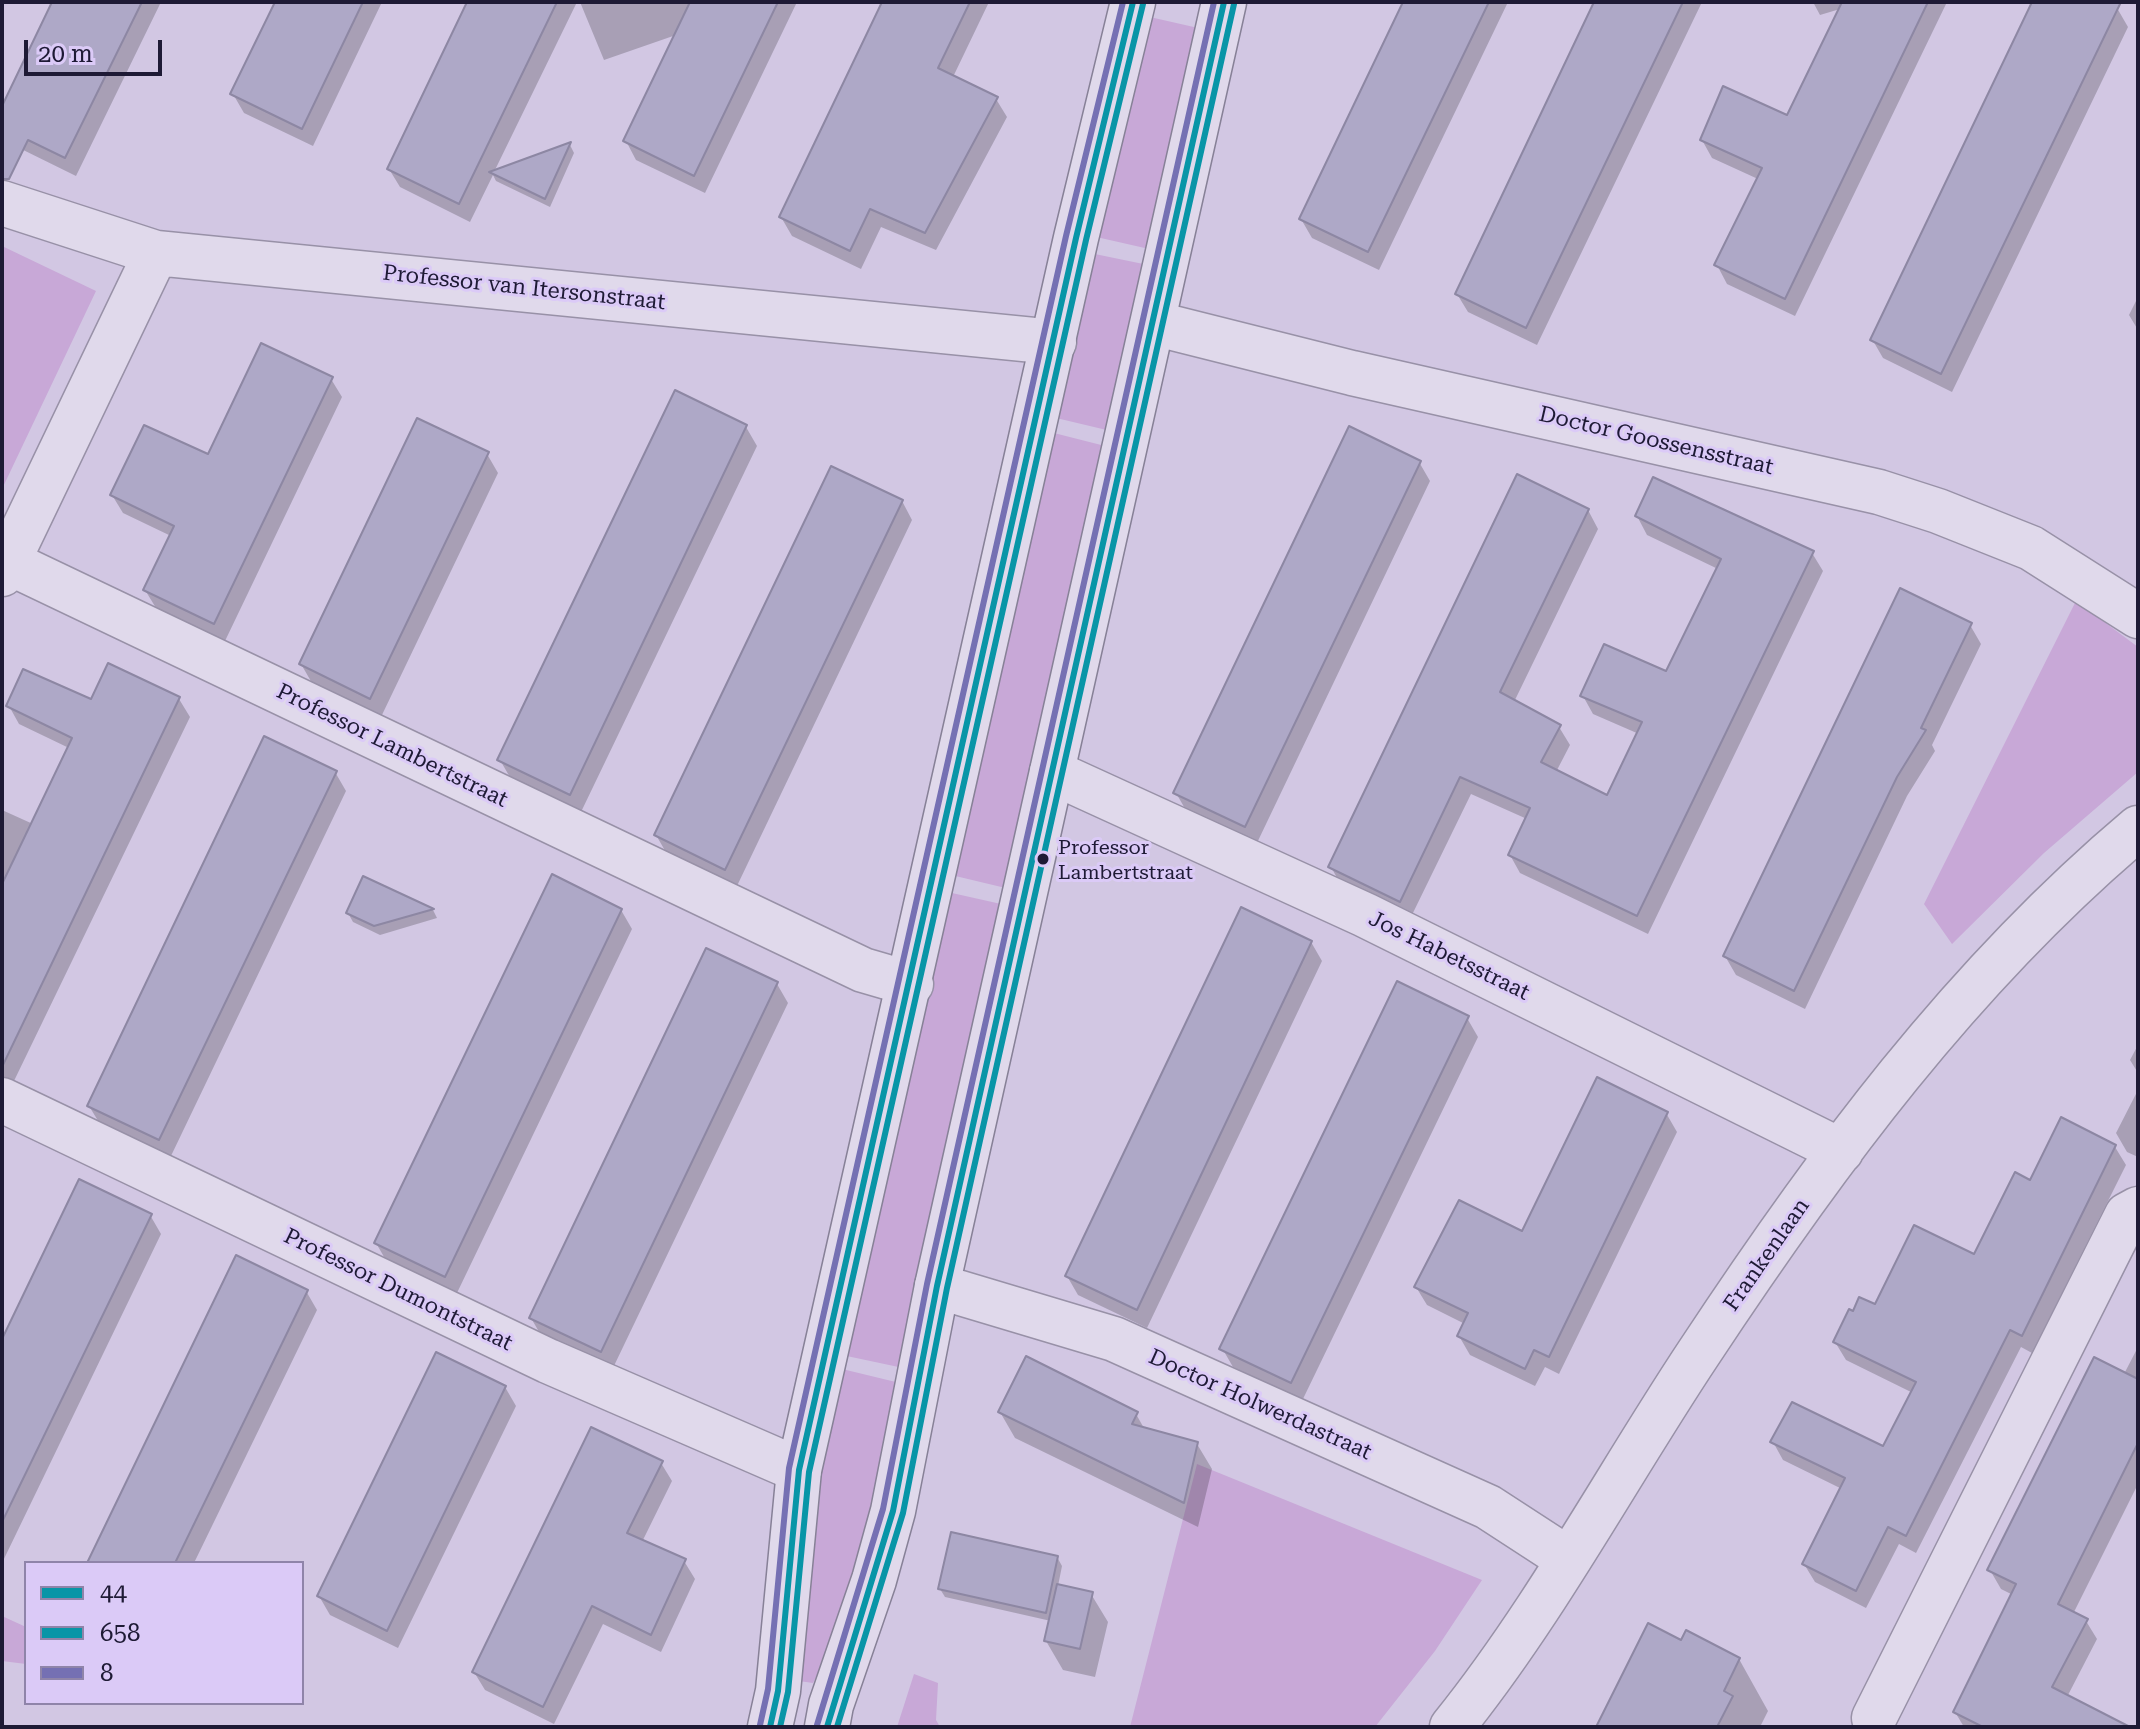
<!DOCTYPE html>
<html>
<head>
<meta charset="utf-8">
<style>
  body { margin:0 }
  #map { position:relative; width:2140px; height:1729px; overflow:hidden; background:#d2c7e3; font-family:"Roboto Serif",serif }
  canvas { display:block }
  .frame { position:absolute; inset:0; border:4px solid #1e1a35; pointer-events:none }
  .legend { position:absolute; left:24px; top:1561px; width:280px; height:144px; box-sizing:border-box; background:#dbcaf7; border:2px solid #8f84a9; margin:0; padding:10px 14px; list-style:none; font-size:24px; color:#1e1a35 }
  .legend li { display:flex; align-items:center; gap:16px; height:40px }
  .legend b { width:40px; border:2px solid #8f84a9 }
  .scale { position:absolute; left:24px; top:40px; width:138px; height:36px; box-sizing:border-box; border:4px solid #1e1a35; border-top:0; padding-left:10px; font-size:24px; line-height:28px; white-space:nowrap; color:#1e1a35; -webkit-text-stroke:6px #dbcaf7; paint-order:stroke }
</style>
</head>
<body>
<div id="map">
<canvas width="2140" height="1729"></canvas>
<div class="frame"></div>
<ul class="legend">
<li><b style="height:10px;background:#0895a7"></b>44</li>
<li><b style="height:10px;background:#0895a7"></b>658</li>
<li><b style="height:10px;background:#7570b3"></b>8</li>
</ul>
<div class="scale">20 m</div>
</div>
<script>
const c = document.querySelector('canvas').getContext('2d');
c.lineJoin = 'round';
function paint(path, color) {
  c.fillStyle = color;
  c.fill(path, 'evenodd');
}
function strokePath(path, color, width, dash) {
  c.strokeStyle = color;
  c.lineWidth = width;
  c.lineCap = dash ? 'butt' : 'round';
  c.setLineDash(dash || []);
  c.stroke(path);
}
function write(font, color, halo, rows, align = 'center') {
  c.font = font + ' "Roboto Serif",serif';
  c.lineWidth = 6;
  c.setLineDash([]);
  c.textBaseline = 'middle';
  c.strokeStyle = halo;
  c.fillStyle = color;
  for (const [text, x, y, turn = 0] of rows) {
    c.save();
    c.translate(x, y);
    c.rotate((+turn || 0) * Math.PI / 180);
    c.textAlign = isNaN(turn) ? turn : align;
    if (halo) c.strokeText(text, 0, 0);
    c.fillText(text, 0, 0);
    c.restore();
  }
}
paint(new Path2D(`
  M 1141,15 L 1207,30 L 1158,251 L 1092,236 Z
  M 2,246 L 96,291 L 2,489 Z
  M 1090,253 L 1153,266 L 1115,432 L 1052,417 Z
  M 1050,432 L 1113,448 L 1014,890 L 947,874 Z
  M 2076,601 L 2138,647 L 2138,772 L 2044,853 L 1952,944 L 1924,904 Z
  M 943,891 L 1010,906 L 908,1369 L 842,1355 Z
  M 838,1368 L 904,1384 L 845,1619 L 813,1683 L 792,1680 L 805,1516 Z
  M 1197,1464 L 1482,1580 L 1435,1651 L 1375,1727 L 1130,1727 Z
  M 2,1616 L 26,1627 L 26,1664 L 2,1661 Z
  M 914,1674 L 938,1683 L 936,1720 L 940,1727 L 897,1727 Z`), '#c8a8d7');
paint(new Path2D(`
  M 55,2 L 161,2 L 76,176 L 7,142 L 2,134 L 2,111 Z
  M 277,2 L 382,2 L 313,146 L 244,113 L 233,94 Z
  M 469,2 L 577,2 L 494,172 L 570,145 L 574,153 L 550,207 L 496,181 L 493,175 L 470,222 L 400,187 L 389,169 Z
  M 580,2 L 797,2 L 705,193 L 636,160 L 626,141 L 676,35 L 604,60 Z
  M 884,2 L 989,2 L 953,77 L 996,99 L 1007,117 L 936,250 L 881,227 L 861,269 L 792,236 L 781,217 Z
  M 1405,2 L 1508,2 L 1379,270 L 1312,238 L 1301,219 Z
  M 1597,2 L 1702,2 L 1537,345 L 1468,312 L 1457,294 Z
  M 1813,2 L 1947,2 L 1795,316 L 1727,284 L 1717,265 L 1758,179 L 1712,158 L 1702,140 L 1788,117 L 1840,9 L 1820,15 Z
  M 2034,2 L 2104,2 L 2117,8 L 2128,27 L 1952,392 L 1883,358 L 1872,339 Z
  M 2138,297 L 2138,330 L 2129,315 Z
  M 331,379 L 342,397 L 225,641 L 156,608 L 145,590 L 171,536 L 123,513 L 112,495 L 209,457 Z
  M 746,427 L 757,446 L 581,812 L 511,779 L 500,760 Z
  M 487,454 L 498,473 L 381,717 L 312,683 L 301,664 Z
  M 1419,462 L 1430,481 L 1256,845 L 1187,812 L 1176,793 Z
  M 902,501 L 912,520 L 736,888 L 667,854 L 656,835 Z
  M 1588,510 L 1598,529 L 1514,702 L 1559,727 L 1570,745 L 1556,772 L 1608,797 L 1639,734 L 1593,714 L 1583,696 L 1667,674 L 1718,569 L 1647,535 L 1637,516 L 1812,553 L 1823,571 L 1648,934 L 1520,873 L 1510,855 L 1527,819 L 1471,794 L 1410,919 L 1341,885 L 1331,867 Z
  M 1970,625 L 1981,644 L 1932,745 L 1935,751 L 1907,796 L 1805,1009 L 1736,975 L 1725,956 Z
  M 179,699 L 190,717 L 13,1083 L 2,1077 L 2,810 L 33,824 L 69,748 L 19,724 L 9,706 Z
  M 335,772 L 346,791 L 170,1158 L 100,1124 L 89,1106 Z
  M 364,878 L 433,910 L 437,918 L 380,935 L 353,922 L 348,913 Z
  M 621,910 L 632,929 L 456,1295 L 387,1262 L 376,1243 Z
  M 1311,942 L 1322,961 L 1147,1328 L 1078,1295 L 1067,1276 Z
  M 777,984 L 788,1003 L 612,1370 L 542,1337 L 531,1318 Z
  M 1467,1018 L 1478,1037 L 1302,1401 L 1233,1367 L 1222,1348 Z
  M 2138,1045 L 2138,1073 L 2130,1060 Z
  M 2138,1090 L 2138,1157 L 2127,1152 L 2116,1133 Z
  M 1666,1113 L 1677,1132 L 1559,1374 L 1545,1367 L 1535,1386 L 1470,1355 L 1459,1336 L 1465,1324 L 1427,1305 L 1416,1287 L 1523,1234 Z
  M 2115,1147 L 2126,1165 L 2032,1353 L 2021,1347 L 1916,1553 L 1899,1544 L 1866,1608 L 1815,1582 L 1804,1564 L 1842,1489 L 1783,1460 L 1773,1442 L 1884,1449 L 1913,1393 L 1846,1360 L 1835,1342 L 1876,1307 L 1975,1257 Z
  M 150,1215 L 161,1234 L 2,1563 L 2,1344 Z
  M 306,1291 L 317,1310 L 194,1563 L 89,1563 Z
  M 2138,1347 L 2138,1484 L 2073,1614 L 2086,1621 L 2097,1639 L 2067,1697 L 2126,1727 L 1964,1727 L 1955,1712 L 2013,1595 L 2001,1589 L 1990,1570 L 2124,1374 Z
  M 505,1387 L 516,1406 L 398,1648 L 330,1615 L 319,1596 Z
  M 1000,1412 L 1136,1414 L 1145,1430 L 1197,1444 L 1212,1469 L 1198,1527 L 1015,1438 Z
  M 661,1463 L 672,1481 L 642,1542 L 684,1561 L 695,1579 L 661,1652 L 603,1624 L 554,1724 L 485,1690 L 474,1672 Z
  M 1057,1557 L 1062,1566 L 1058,1586 L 1091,1594 L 1108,1622 L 1095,1677 L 1063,1670 L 1046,1641 L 1051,1621 L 945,1597 L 940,1589 Z
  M 1682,1643 L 1739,1659 L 1768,1711 L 1760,1727 L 1599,1727 Z`), '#0003');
const building = new Path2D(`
  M 52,2 L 142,2 L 65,158 L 28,140 L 9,179 L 2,179 L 2,106 Z
  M 275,2 L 363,2 L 302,129 L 230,94 Z
  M 467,2 L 557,2 L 459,204 L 387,169 Z
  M 690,2 L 778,2 L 694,176 L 623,141 Z
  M 882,2 L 970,2 L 938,68 L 998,97 L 925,233 L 870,209 L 850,251 L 779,217 Z
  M 1403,2 L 1489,2 L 1368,252 L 1299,219 Z
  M 1594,2 L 1683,2 L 1526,328 L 1455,294 Z
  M 1842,2 L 1928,2 L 1785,299 L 1714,265 L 1762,168 L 1700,140 L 1723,86 L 1787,115 Z
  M 2032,2 L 2121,2 L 1941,374 L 1870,340 Z
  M 571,142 L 545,199 L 489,172 Z
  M 261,343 L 333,377 L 214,624 L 143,590 L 174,526 L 110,495 L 144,425 L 208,454 Z
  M 675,390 L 747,425 L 570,795 L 497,760 Z
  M 417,418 L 489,452 L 370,699 L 299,664 Z
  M 1349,426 L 1421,461 L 1245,827 L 1173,793 Z
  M 831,466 L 903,500 L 725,870 L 654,835 Z
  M 1517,474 L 1589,509 L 1500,692 L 1561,725 L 1541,762 L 1607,795 L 1642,722 L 1580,696 L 1604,644 L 1666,671 L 1721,559 L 1635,516 L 1653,477 L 1814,551 L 1637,916 L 1508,855 L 1530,808 L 1460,777 L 1400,902 L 1328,867 Z
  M 1900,588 L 1972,623 L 1921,728 L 1926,730 L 1897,777 L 1794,991 L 1723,956 Z
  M 108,663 L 180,697 L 2,1067 L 2,884 L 72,738 L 6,706 L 23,669 L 91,699 Z
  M 264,736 L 337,771 L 159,1140 L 87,1106 Z
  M 552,874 L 622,909 L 445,1277 L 374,1243 Z
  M 363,876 L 434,909 L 374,926 L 346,913 Z
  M 1241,907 L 1312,941 L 1137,1310 L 1065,1276 Z
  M 706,948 L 778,982 L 601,1352 L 529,1318 Z
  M 1397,981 L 1469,1016 L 1291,1383 L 1219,1349 Z
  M 1597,1077 L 1668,1112 L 1549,1357 L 1534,1350 L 1525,1369 L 1457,1336 L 1468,1313 L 1414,1287 L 1459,1200 L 1522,1231 Z
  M 2061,1117 L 2116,1145 L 2022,1336 L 2010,1330 L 1906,1536 L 1888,1527 L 1856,1591 L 1802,1564 L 1845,1478 L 1770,1442 L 1792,1402 L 1883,1446 L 1916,1382 L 1833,1342 L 1849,1309 L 1853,1311 L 1859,1297 L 1875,1304 L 1914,1225 L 1974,1254 L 2015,1172 L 2030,1180 Z
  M 79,1179 L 152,1214 L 2,1522 L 2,1339 Z
  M 236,1255 L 308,1290 L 237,1436 L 175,1563 L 87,1563 Z
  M 436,1352 L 506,1386 L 387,1631 L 317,1596 Z
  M 1026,1356 L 1138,1412 L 1132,1424 L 1198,1442 L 1184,1503 L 998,1412 Z
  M 2094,1357 L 2138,1379 L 2138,1443 L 2058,1604 L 2088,1619 L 2052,1687 L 2130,1727 L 1983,1727 L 1953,1712 L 2016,1584 L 1987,1570 Z
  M 591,1427 L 663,1461 L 627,1533 L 686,1559 L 651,1635 L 592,1606 L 543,1707 L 472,1672 Z
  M 951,1532 L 1058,1556 L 1046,1613 L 938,1589 Z
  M 1057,1584 L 1093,1592 L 1080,1649 L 1044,1641 Z
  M 1648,1623 L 1681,1640 L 1686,1630 L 1740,1658 L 1724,1691 L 1733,1696 L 1717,1727 L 1596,1727 Z`);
paint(building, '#aea8c7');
strokePath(building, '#8d87a3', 2);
const street = new Path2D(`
  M 2,203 L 156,253 L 1054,342
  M 1153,323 L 1352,373 L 1879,492 L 1938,511 L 2031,548 L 2138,616
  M 8,562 L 863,970 L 911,984
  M 2,574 L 156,253
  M 1052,772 L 1365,915 L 1841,1151
  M 2,1100 L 548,1361 L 799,1470
  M 937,1286 L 1114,1339 L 1488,1507 L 1568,1559
  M 1874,1718 L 2127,1215 L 2138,1209
  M 1452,1727 C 1544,1613 1617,1476 1698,1354 C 1824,1163 1962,976 2138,828`);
const secondary = new Path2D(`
  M 770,1727 L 778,1691 L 799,1470 L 1076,238 L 1133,2
  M 827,1727 L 831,1705 L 874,1580 L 893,1511 L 937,1286 L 1224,2`);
strokePath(street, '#9891a7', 47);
strokePath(secondary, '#878197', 47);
strokePath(street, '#e0d9eb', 44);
strokePath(secondary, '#e0d9eb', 44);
strokePath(new Path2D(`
  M 770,1727 L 778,1691 L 799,1470 L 1076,238 L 1133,2
  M 827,1727 L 893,1511 L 937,1286 L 1224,2`), '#0895a7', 6);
strokePath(new Path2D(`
  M 780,1727 L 788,1692 L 809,1472 L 1086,240 L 1143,4
  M 837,1727 L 903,1513 L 947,1288 L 1234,4`), '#0895a7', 6);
strokePath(new Path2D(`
  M 760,1725 L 768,1689 L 789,1468 L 1066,236 L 1123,2
  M 817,1725 L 883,1509 L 927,1284 L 1214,2`), '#7570b3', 6);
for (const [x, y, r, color] of [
  [1043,859,7,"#1e1a35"]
]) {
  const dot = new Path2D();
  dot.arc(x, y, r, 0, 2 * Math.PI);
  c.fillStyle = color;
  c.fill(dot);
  strokePath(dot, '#dbcaf7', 3);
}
write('20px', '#1e1a35', '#dbcaf7', [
  ["Professor",1058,848],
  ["Lambertstraat",1058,873]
], 'left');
write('22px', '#1e1a35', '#dbcaf7', [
  ["Professor van Itersonstraat",524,288,6],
  ["Doctor Goossensstraat",1656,441,13],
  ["Professor Lambertstraat",392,746,26],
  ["Jos Habetsstraat",1449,956,26],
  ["Frankenlaan",1767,1255,-55],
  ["Professor Dumontstraat",398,1290,26],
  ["Doctor Holwerdastraat",1260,1405,24]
]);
</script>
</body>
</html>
